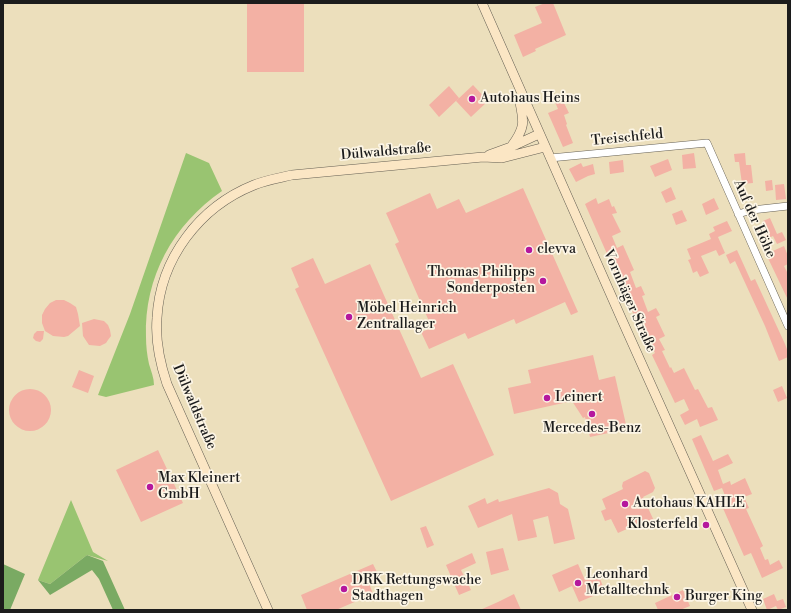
<!DOCTYPE html>
<html>
<head>
<meta charset="utf-8">
<style>
  body { margin:0 }
  #map { position:relative; width:791px; height:613px; overflow:hidden; background:#ecdfbc; font-family:"Libre Bodoni",serif }
  canvas { display:block }
  .frame { position:absolute; inset:0; border:4px solid #1c1c1c; pointer-events:none }
</style>
</head>
<body>
<div id="map">
<canvas width="791" height="613"></canvas>
<div class="frame"></div>
</div>
<script>
const c = document.querySelector('canvas').getContext('2d');
c.lineJoin = 'round';
function paint(path, color) {
  c.fillStyle = color;
  c.fill(path, 'evenodd');
}
function strokePath(path, color, width, dash) {
  c.strokeStyle = color;
  c.lineWidth = width;
  c.lineCap = dash ? 'butt' : 'round';
  c.setLineDash(dash || []);
  c.stroke(path);
}
function write(font, color, halo, rows, align = 'center') {
  c.font = font + ' "Libre Bodoni",serif';
  c.lineWidth = 3.5;
  c.setLineDash([]);
  c.textBaseline = 'middle';
  c.strokeStyle = halo;
  c.fillStyle = color;
  for (const [text, x, y, turn = 0] of rows) {
    c.save();
    c.translate(x, y);
    c.rotate((+turn || 0) * Math.PI / 180);
    c.textAlign = isNaN(turn) ? turn : align;
    if (halo) c.strokeText(text, 0, 0);
    c.fillText(text, 0, 0);
    c.restore();
  }
}
paint(new Path2D(`
  M 186,153 L 209,163 L 222,191 C 173,225 144,277 146,337 C 146,346 147,355 149,364 C 151,371 154,378 154,385 L 106,397 L 98,395 L 130,314 Z
  M 71,500 L 93,552 L 108,561 L 87,555 L 50,584 L 38,580 Z`), '#99c471');
paint(new Path2D(`
  M 87,555 L 103,561 L 125,610 L 113,610 L 99,579 L 92,570 L 50,595 L 38,580 L 50,584 Z
  M 3,564 L 25,574 L 10,610 L 3,610 Z`), '#7aaa63');
paint(new Path2D(`
  M 247,3 L 304,3 L 304,72 L 247,72 Z
  M 545,3 L 553,3 L 566,35 L 535,49 L 536,51 L 523,57 L 514,35 L 542,23 L 535,7 Z
  M 473,85 L 488,101 L 471,117 L 456,101 Z
  M 449,86 L 459,98 L 439,117 L 429,105 Z
  M 562,99 L 569,113 L 564,115 L 567,124 L 566,125 L 573,143 L 563,147 L 548,113 L 558,109 L 555,102 Z
  M 694,153 L 696,168 L 683,169 L 682,155 Z
  M 745,153 L 746,165 L 751,165 L 753,183 L 742,184 L 739,162 L 735,162 L 734,154 Z
  M 668,159 L 672,170 L 655,177 L 650,166 Z
  M 623,160 L 624,172 L 610,174 L 609,162 Z
  M 581,163 L 583,167 L 593,164 L 595,174 L 588,176 L 576,182 L 569,169 Z
  M 772,180 L 773,190 L 766,191 L 765,181 Z
  M 784,184 L 786,199 L 776,200 L 775,185 Z
  M 671,187 L 676,199 L 666,203 L 661,192 Z
  M 523,188 L 578,312 L 571,315 L 565,302 L 516,324 L 514,319 L 468,339 L 465,333 L 429,349 L 421,332 L 432,328 L 395,244 L 399,242 L 386,213 L 430,193 L 437,209 L 459,199 L 466,213 Z
  M 596,198 L 598,204 L 609,199 L 612,207 L 614,206 L 617,213 L 612,214 L 621,232 L 612,236 L 617,248 L 623,245 L 634,270 L 630,272 L 636,288 L 641,286 L 645,295 L 642,296 L 648,312 L 656,308 L 660,315 L 656,317 L 665,336 L 659,339 L 665,350 L 662,351 L 670,368 L 671,367 L 674,373 L 684,368 L 695,390 L 698,389 L 708,408 L 712,407 L 718,420 L 700,427 L 697,419 L 685,425 L 680,415 L 689,410 L 684,399 L 675,403 L 652,355 L 655,353 L 648,339 L 645,340 L 585,204 Z
  M 714,198 L 719,209 L 706,215 L 702,204 Z
  M 682,210 L 687,221 L 676,225 L 672,214 Z
  M 770,218 L 777,234 L 782,232 L 786,240 L 777,244 L 773,236 L 760,242 L 755,229 L 764,225 L 763,221 Z
  M 727,221 L 732,231 L 718,237 L 725,253 L 719,256 L 716,250 L 701,256 L 709,273 L 700,277 L 697,271 L 693,273 L 690,264 L 688,260 L 691,259 L 687,249 L 711,239 L 709,234 L 715,231 L 713,227 Z
  M 784,246 L 788,256 L 788,264 L 784,266 L 788,274 L 788,300 L 766,254 Z
  M 737,250 L 751,281 L 755,279 L 785,344 L 788,352 L 788,357 L 779,361 L 765,326 L 735,261 L 730,264 L 726,255 Z
  M 313,258 L 325,284 L 370,264 L 421,378 L 453,364 L 494,455 L 391,501 L 295,289 L 299,287 L 291,268 Z
  M 56,300 L 64,300 L 70,303 L 76,307 L 78,314 L 80,326 L 68,336 L 64,337 L 53,336 L 45,331 L 42,323 L 42,315 L 45,309 L 50,303 Z
  M 94,319 L 104,321 L 108,325 L 110,330 L 111,336 L 108,340 L 106,343 L 100,346 L 89,345 L 83,336 L 82,323 Z
  M 37,331 L 44,331 L 43,339 L 40,342 L 36,341 L 33,338 L 34,334 Z
  M 593,355 L 599,380 L 615,376 L 627,429 L 590,437 L 585,417 L 583,418 L 572,401 L 514,414 L 508,388 L 531,383 L 528,370 Z
  M 79,370 L 94,376 L 88,393 L 72,387 Z
  M 782,386 L 787,398 L 778,402 L 773,390 Z
  M9 410a21 21 0 1 1 42 0a21 21 0 1 1-42 0Z
  M 701,435 L 713,461 L 728,454 L 733,463 L 718,470 L 723,484 L 730,481 L 731,485 L 745,478 L 752,494 L 744,497 L 749,508 L 746,509 L 763,546 L 760,548 L 765,560 L 768,559 L 770,565 L 779,560 L 783,568 L 762,578 L 751,553 L 744,556 L 722,506 L 728,503 L 722,488 L 714,491 L 692,439 Z
  M 158,450 L 183,503 L 141,522 L 116,470 Z
  M 645,471 L 649,473 L 655,488 L 653,492 L 643,497 L 655,523 L 641,530 L 638,524 L 618,533 L 611,519 L 605,521 L 601,511 L 606,509 L 602,499 L 623,489 L 622,486 L 623,482 Z
  M 549,488 L 558,493 L 560,504 L 568,509 L 575,539 L 554,544 L 548,516 L 533,520 L 537,537 L 518,541 L 512,514 L 478,528 L 468,506 L 485,498 L 487,504 L 498,499 L 499,502 Z
  M 426,526 L 434,545 L 427,548 L 420,528 Z
  M 503,548 L 509,570 L 491,575 L 486,552 Z
  M 472,553 L 476,563 L 461,570 L 471,590 L 459,595 L 446,565 Z
  M 373,564 L 379,576 L 369,581 L 371,585 L 370,586 L 373,594 L 336,610 L 307,610 L 301,595 Z
  M 578,564 L 585,580 L 598,574 L 605,591 L 579,602 L 572,586 L 559,592 L 552,575 Z
  M 683,590 L 690,606 L 680,610 L 658,610 L 655,603 Z
  M 514,594 L 521,610 L 480,610 L 498,602 Z
  M 774,594 L 777,601 L 783,599 L 786,607 L 778,610 L 776,606 L 767,610 L 763,599 Z`), '#f3b1a4');
const street = new Path2D(`
  M 550,158 L 707,143 L 788,326
  M 738,214 L 752,210 L 788,206`);
const secondary = new Path2D(`
  M 482,3 L 622,320 L 752,610
  M 511,147 C 526,127 524,122 519,98
  M 489,155 L 511,147 L 539,134
  M 268,610 L 167,384 C 160,363 155,341 157,318 C 160,259 199,207 254,185 C 266,180 279,178 292,175 L 483,157 L 502,158 L 545,147`);
strokePath(street, '#656054', 8);
strokePath(secondary, '#656054', 10);
strokePath(street, '#fff', 7);
strokePath(secondary, '#fbe6c4', 9);
for (const [x, y, r, color] of [
  [472,99,4,"#b5179e"],
  [529,250,4,"#b5179e"],
  [543,281,4,"#b5179e"],
  [349,317,4,"#b5179e"],
  [547,398,4,"#b5179e"],
  [592,414,4,"#b5179e"],
  [150,487,4,"#b5179e"],
  [625,504,4,"#b5179e"],
  [706,525,4,"#b5179e"],
  [578,583,4,"#b5179e"],
  [344,589,4,"#b5179e"],
  [677,597,4,"#b5179e"]
]) {
  const dot = new Path2D();
  dot.arc(x, y, r, 0, 2 * Math.PI);
  c.fillStyle = color;
  c.fill(dot);
  strokePath(dot, '#fcf5e5', 1.5);
}
write('14px', '#1c1c1c', '#fcf5e5', [
  ["Autohaus Heins",480,99],
  ["clevva",537,250],
  ["Thomas Philipps",535,273,"right"],
  ["Sonderposten",535,289,"right"],
  ["Möbel Heinrich",357,309],
  ["Zentrallager",357,325],
  ["Leinert",555,398],
  ["Mercedes-Benz",592,429,"center"],
  ["Max Kleinert",158,479],
  ["GmbH",158,495],
  ["Autohaus KAHLE",633,504],
  ["Klosterfeld",698,525,"right"],
  ["Leonhard",586,575],
  ["Metalltechnk",586,591],
  ["DRK Rettungswache",352,581],
  ["Stadthagen",352,597],
  ["Burger King",685,597]
], 'left');
write('14px', '#1c1c1c', '#fcf5e5', [
  ["Treischfeld",627,138,-6],
  ["Dülwaldstraße",386,152,-5],
  ["Auf der Höhe",754,219,66],
  ["Vornhäger Straße",629,301,66],
  ["Dülwaldstraße",194,407,67]
]);
</script>
</body>
</html>
